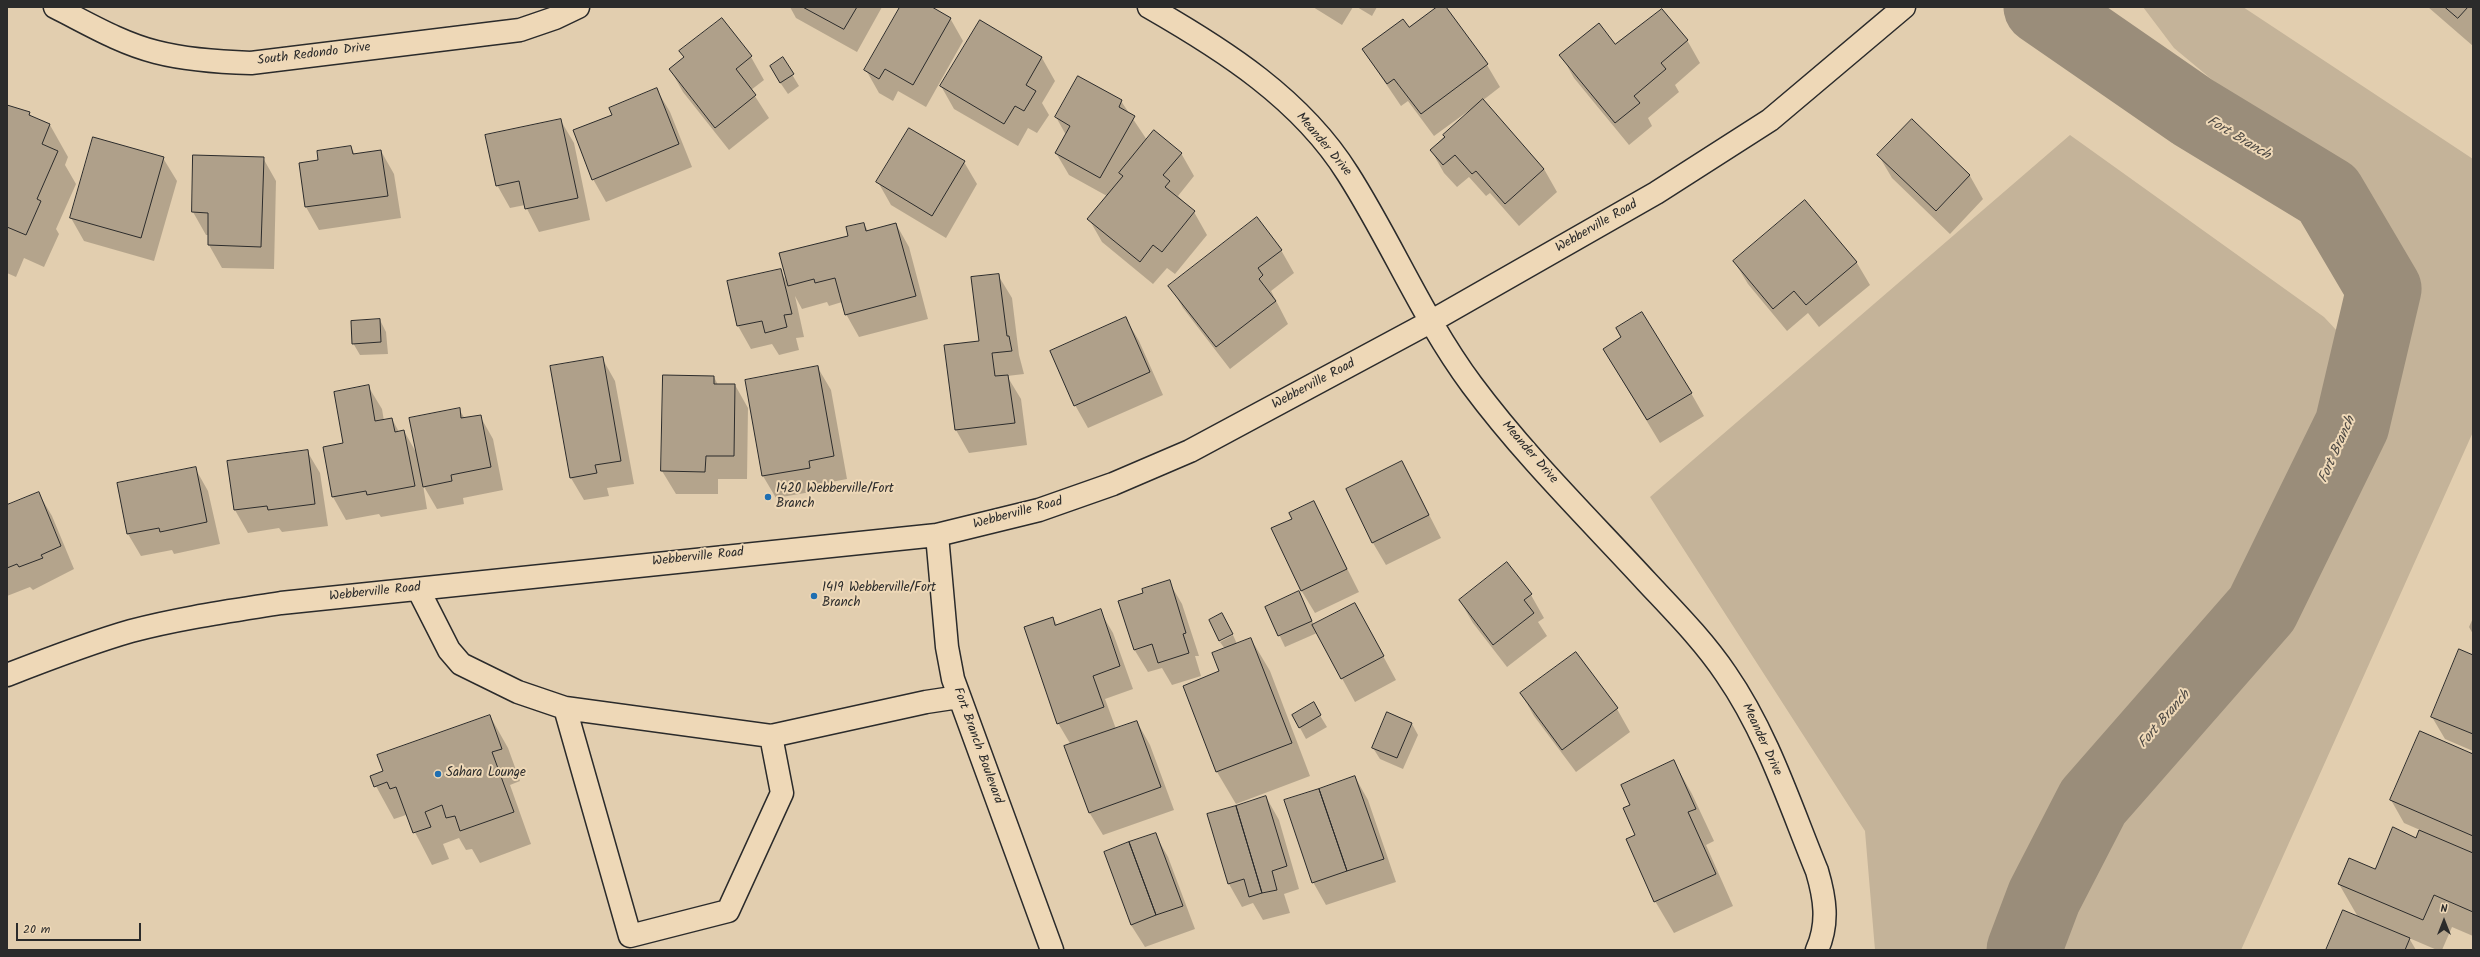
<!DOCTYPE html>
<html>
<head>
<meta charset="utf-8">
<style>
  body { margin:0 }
  #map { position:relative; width:2480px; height:957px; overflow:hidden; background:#e2ceaf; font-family:Kalam,sans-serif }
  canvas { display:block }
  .frame { position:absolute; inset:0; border:8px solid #2b2b2b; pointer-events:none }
  .north { position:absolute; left:2424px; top:901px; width:40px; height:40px; -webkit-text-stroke:3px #eed8b7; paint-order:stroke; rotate:0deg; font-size:11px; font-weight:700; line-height:16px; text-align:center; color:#2b2b2b }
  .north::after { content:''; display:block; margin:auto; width:14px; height:18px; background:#2b2b2b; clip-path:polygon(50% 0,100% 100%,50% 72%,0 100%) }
  .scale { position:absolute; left:16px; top:923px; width:125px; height:18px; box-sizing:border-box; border:2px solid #2b2b2b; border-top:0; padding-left:5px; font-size:12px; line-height:14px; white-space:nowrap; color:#2b2b2b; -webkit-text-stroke:3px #eed8b7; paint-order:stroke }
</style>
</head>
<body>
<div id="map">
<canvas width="2480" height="957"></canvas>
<div class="frame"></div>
<div class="north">N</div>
<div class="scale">20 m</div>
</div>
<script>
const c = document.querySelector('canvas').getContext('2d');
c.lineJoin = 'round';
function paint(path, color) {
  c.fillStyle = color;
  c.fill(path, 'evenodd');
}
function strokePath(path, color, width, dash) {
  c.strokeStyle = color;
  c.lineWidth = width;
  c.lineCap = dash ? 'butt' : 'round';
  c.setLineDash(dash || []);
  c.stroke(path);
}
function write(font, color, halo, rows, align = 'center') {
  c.font = font + ' Kalam,sans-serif';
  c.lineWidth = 4;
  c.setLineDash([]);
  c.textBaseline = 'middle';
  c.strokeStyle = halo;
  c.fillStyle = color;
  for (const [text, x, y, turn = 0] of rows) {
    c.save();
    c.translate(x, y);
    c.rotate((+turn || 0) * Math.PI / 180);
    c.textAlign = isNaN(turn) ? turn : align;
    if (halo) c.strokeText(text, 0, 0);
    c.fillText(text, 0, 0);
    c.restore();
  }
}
paint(new Path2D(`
  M 2143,7 L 2243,7 L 2473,159 L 2473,432 L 2241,950 L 1875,950 L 1865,831 L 1650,497 L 2070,135 L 2324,317 L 2384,381 L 2402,288 L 2347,192 L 2174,48 Z`), '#c4b399');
paint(new Path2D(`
  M 790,7 L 882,7 L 857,52 L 796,18 Z
  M 901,7 L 930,7 L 950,18 L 963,41 L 926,107 L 898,91 L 893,101 L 879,93 L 866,70 Z
  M 1313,7 L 1353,7 L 1342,25 Z
  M 1357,7 L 1377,7 L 1372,16 Z
  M 1438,7 L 1445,7 L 1487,65 L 1500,87 L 1482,101 L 1544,169 L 1557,192 L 1519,226 L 1490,193 L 1486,196 L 1469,177 L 1457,187 L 1444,173 L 1431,150 L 1471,109 L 1434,136 L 1408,101 L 1401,106 L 1363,50 L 1409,29 Z
  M 2428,7 L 2473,7 L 2473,46 Z
  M 722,19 L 751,57 L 764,80 L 751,90 L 769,118 L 729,150 L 683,92 L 670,69 L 685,58 Z
  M 1687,40 L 1700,63 L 1675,85 L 1679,92 L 1648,118 L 1652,126 L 1629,145 L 1574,78 L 1561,55 L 1615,45 Z
  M 782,58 L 799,86 L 788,94 L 777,78 Z
  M 1042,58 L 1055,81 L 1042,103 L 1049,115 L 1037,133 L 1028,128 L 1018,146 L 954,109 L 941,86 Z
  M 657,90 L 670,112 L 692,167 L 606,202 L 593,179 L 613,115 Z
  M 1121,101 L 1147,140 L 1181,153 L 1194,176 L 1178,196 L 1194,212 L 1207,235 L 1175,274 L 1167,268 L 1153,284 L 1102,242 L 1089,219 L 1107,196 L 1069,175 L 1056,153 L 1066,135 L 1056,117 Z
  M 7,105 L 29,113 L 32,117 L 50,125 L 68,157 L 65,165 L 76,184 L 56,229 L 59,234 L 44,267 L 24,258 L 16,277 L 7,273 Z
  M 561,121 L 574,143 L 590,220 L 539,232 L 525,205 L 510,208 L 497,185 Z
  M 1912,121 L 1970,176 L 1983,199 L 1950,234 L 1892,178 L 1879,156 Z
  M 93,139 L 163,158 L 177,181 L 154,261 L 84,241 L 71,218 Z
  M 351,147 L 355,155 L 381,151 L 394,174 L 401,218 L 319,230 L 306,207 L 300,164 L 319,161 Z
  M 263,158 L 276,181 L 274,269 L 222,268 L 209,245 L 209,235 L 206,235 L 193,212 Z
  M 964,162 L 977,184 L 946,238 L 891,205 L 878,182 Z
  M 1805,201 L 1857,263 L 1870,285 L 1819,327 L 1808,313 L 1787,331 L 1748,284 L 1734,261 Z
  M 864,224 L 868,231 L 896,224 L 909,247 L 928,319 L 859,337 L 846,314 L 842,302 L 829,306 L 827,302 L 802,309 L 795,296 L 804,337 L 796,338 L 799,350 L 779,355 L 772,344 L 751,349 L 738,326 L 728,282 L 780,270 L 787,282 Z
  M 1281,250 L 1294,273 L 1271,291 L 1288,324 L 1230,369 L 1183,308 L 1170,286 Z
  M 998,275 L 1012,298 L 1019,355 L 1024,374 L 1007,376 L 1021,399 L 1027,445 L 969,453 L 956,430 Z
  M 1126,319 L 1139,341 L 1163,395 L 1088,428 L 1075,405 Z
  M 380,320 L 386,332 L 388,354 L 360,355 L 353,343 Z
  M 1623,338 L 1691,393 L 1704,416 L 1660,443 L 1604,350 Z
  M 602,358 L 615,381 L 634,484 L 607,488 L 609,496 L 584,500 L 571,478 Z
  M 818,368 L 831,390 L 847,479 L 821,484 L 822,490 L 776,498 L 763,476 Z
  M 714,377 L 718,385 L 735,385 L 748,408 L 747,479 L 718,479 L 718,494 L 676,494 L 662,471 Z
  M 368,386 L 382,409 L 384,421 L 392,419 L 399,432 L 404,431 L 417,454 L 459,409 L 465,419 L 480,416 L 493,439 L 503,490 L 463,498 L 464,504 L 437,509 L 423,485 L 427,509 L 381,517 L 379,514 L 346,520 L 333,497 L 324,448 L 344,444 Z
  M 307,451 L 320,473 L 328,526 L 282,532 L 279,528 L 248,533 L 235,510 L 228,462 Z
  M 1402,462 L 1441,538 L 1386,565 L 1373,543 Z
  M 195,468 L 208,491 L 220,544 L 174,554 L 172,550 L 141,556 L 128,534 Z
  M 39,494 L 52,516 L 74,569 L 33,590 L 30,587 L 7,596 L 7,506 Z
  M 1314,503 L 1359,592 L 1315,613 L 1301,590 L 1293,519 Z
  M 1507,564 L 1531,595 L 1544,618 L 1538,622 L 1547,636 L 1507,667 L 1473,623 L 1460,601 Z
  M 1169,582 L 1182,604 L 1199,656 L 1195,656 L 1201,676 L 1172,685 L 1162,668 L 1148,672 L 1134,649 L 1144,593 Z
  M 1298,592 L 1314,625 L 1355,604 L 1396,680 L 1355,702 L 1317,633 L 1285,647 L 1266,607 Z
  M 1100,611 L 1113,633 L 1133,689 L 1105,699 L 1116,729 L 1137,722 L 1150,745 L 1174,810 L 1103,835 L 1089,812 L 1071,745 L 1058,723 L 1053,618 L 1057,625 Z
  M 2473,618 L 2473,634 L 2469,627 Z
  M 1233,635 L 1237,644 L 1251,639 L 1270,671 L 1310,776 L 1236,804 L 1217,772 L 1184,686 L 1221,672 L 1225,649 L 1220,642 Z
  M 1575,653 L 1617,709 L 1630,732 L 1576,772 L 1534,716 L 1521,693 Z
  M 2473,656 L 2473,751 L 2445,739 L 2432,717 Z
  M 1313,704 L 1327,727 L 1306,739 L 1293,715 Z
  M 490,716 L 508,748 L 520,781 L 510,785 L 531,844 L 480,863 L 472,849 L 466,850 L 459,838 L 443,844 L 449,859 L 432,865 L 406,815 L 394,819 L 371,777 Z
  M 1412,724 L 1418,735 L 1403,769 L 1380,759 L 1373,748 Z
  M 2420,732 L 2473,755 L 2473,936 L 2452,927 L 2442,950 L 2437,950 L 2409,938 L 2416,950 L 2328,950 L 2358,917 L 2339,884 L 2375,870 L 2416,839 L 2420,830 L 2404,823 L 2391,800 Z
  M 1674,762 L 1692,794 L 1714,841 L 1706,845 L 1733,906 L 1674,933 L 1655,901 L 1636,836 L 1631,806 Z
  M 1355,777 L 1368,800 L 1396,882 L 1326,905 L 1313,882 Z
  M 1266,797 L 1279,820 L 1299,889 L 1284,894 L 1290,913 L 1263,920 L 1253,903 L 1242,907 L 1229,884 L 1208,815 Z
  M 1155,834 L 1168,857 L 1195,929 L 1145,947 L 1131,925 Z`), '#0003');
strokePath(new Path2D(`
  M 2024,950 L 2044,897 L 2093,802 L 2262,609 L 2352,425 L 2384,289 L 2328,194 L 2193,112 L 2041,7`), '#9a8d7a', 75);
const building = new Path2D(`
  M 803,7 L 857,7 L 844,29 Z
  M 900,7 L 932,7 L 951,18 L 913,85 L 885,69 L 879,79 L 864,70 Z
  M 1437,7 L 1446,7 L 1488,64 L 1421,114 L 1394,79 L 1387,84 L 1362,49 L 1403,19 L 1409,27 Z
  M 2445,7 L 2468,7 L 2458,18 Z
  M 1662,9 L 1688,40 L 1661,63 L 1666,69 L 1634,96 L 1640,103 L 1615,123 L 1559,55 L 1599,23 L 1615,44 Z
  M 722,18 L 752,56 L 736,69 L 756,95 L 715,128 L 669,69 L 684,57 L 679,51 Z
  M 980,20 L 1042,57 L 1026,85 L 1036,91 L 1024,111 L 1015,106 L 1004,124 L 940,86 Z
  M 783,57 L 794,74 L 780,83 L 770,66 Z
  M 1078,76 L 1122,100 L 1119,107 L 1135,116 L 1100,178 L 1055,153 L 1070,126 L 1055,117 Z
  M 657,88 L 679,144 L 592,180 L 573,130 L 612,115 L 609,108 Z
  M 1483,99 L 1544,169 L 1505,204 L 1476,171 L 1472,174 L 1455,155 L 1443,165 L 1430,150 L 1445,137 L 1443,135 Z
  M 7,105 L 30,112 L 29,115 L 50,124 L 42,144 L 58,151 L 37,199 L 41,201 L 26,235 L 7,227 Z
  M 561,119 L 578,198 L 525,209 L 519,181 L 496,186 L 485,135 Z
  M 1912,119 L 1970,175 L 1936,211 L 1877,155 Z
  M 909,128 L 965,161 L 932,216 L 876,182 Z
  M 1154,130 L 1182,153 L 1163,175 L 1170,181 L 1165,187 L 1195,211 L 1162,252 L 1153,245 L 1140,262 L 1087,219 L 1123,176 L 1119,173 Z
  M 93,137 L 164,157 L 141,238 L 70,218 Z
  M 351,146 L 353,154 L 381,150 L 388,196 L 305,207 L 299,163 L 318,160 L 317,151 Z
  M 193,155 L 264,157 L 261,247 L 208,245 L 208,213 L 192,212 Z
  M 1805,200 L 1857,262 L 1806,305 L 1794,291 L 1773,309 L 1733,261 Z
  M 1257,217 L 1282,250 L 1258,268 L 1263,275 L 1259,279 L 1276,301 L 1216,347 L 1168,286 Z
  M 864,223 L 866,231 L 896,223 L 916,296 L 845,315 L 835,278 L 815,283 L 814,279 L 788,286 L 779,253 L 848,236 L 846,227 Z
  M 781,269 L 792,314 L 784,315 L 787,327 L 765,333 L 762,321 L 737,326 L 727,281 Z
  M 999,274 L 1007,336 L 1009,336 L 1012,351 L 992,353 L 995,376 L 1008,375 L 1015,423 L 955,430 L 944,345 L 979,341 L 971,277 Z
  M 1642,312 L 1692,393 L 1647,420 L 1603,349 L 1621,337 L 1616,328 Z
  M 1126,317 L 1150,372 L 1074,406 L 1050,351 Z
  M 380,319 L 381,342 L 352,344 L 351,321 Z
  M 603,357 L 621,461 L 595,465 L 597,473 L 570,478 L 550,366 Z
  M 818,366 L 834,456 L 809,461 L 810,468 L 762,476 L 745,380 Z
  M 663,375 L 714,376 L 714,384 L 735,384 L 734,456 L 706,456 L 705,472 L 661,471 Z
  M 369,385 L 375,421 L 392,418 L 395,432 L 404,430 L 415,486 L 367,495 L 366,491 L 332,497 L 323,447 L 343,443 L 334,392 Z
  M 460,408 L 461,418 L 481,415 L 491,467 L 451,475 L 452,481 L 423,487 L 409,418 Z
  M 308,450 L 315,504 L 268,510 L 267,506 L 234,510 L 227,461 Z
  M 1402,461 L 1429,515 L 1372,543 L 1346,489 Z
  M 196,467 L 207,522 L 160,532 L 159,528 L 127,534 L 117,483 Z
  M 39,492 L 61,546 L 41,555 L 43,558 L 19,567 L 17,564 L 7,568 L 7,505 Z
  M 1314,501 L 1347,569 L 1301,591 L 1271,528 L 1292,519 L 1289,513 Z
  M 1507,562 L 1532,594 L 1524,600 L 1534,613 L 1493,645 L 1459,600 Z
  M 1170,580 L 1186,633 L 1183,634 L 1189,653 L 1158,663 L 1152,644 L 1134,650 L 1118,601 L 1143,593 L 1142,589 Z
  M 1299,591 L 1312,621 L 1278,636 L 1265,607 Z
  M 1355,603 L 1384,656 L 1341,679 L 1312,625 Z
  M 1101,609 L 1120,666 L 1093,676 L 1104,707 L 1057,724 L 1024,627 L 1053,617 L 1055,625 Z
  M 1222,613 L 1233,634 L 1219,641 L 1209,620 Z
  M 1251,638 L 1292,743 L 1216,772 L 1183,686 L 1219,671 L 1212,653 Z
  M 2459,649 L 2473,655 L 2473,734 L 2431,717 Z
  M 1576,652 L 1618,708 L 1562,750 L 1520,693 Z
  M 1314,702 L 1321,715 L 1299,728 L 1292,715 Z
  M 1387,712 L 1412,723 L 1397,758 L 1372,748 Z
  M 490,715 L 502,749 L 492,752 L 514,812 L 460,831 L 455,816 L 446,818 L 442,805 L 425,812 L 431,827 L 413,833 L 396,787 L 390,789 L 387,782 L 374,787 L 370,776 L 383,771 L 377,755 Z
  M 1137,721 L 1161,787 L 1089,813 L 1064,746 Z
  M 2420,731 L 2473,754 L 2473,836 L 2390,800 Z
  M 1674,760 L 1696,809 L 1688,812 L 1716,874 L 1654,902 L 1626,839 L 1635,835 L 1623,808 L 1630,805 L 1621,785 Z
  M 1355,776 L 1384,859 L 1347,871 L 1319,789 Z
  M 1319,789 L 1347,871 L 1312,883 L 1284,800 Z
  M 1266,796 L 1287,866 L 1272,871 L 1277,890 L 1262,893 L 1236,806 Z
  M 1236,806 L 1262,893 L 1249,897 L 1244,879 L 1228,884 L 1207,814 Z
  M 2393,827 L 2416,838 L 2419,830 L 2473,853 L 2473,912 L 2434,895 L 2423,920 L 2338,884 L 2349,858 L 2375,869 Z
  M 1156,833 L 1183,906 L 1156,915 L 1129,842 Z
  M 1129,842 L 1156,915 L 1131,925 L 1104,852 Z
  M 2343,910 L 2410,938 L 2405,950 L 2326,950 Z`);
paint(building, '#afa08a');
strokePath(building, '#2b2b2b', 1);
const minor = new Path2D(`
  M 55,7 C 87,23 120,43 156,52 C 187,60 218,62 251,63 L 520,30 L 555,18 L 578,7
  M 1149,7 C 1224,50 1301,99 1348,174 C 1392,243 1423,319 1472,385 C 1524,455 1587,517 1646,581 C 1674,611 1703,640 1726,674 C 1767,733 1790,805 1817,871 C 1825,898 1829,923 1817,950
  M 937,535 L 947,647 L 953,679 L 1052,950
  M 418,589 L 449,650 L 461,664 L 518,692 L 565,708 L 771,736 L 926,702 L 959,697
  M 7,675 C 48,659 89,643 131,631 C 180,618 231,611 281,603 L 937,535 L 1039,510 L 1113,484 L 1190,451 L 1430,322 L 1656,193 L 1770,120 L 1904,7
  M 565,708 L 630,936 L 728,911 L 782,793 L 771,736`);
strokePath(minor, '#2b2b2b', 25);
strokePath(minor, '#eed8b7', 22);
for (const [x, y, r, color] of [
  [768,497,4,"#1f6fb2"],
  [814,596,4,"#1f6fb2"],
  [438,774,4,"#1f6fb2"]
]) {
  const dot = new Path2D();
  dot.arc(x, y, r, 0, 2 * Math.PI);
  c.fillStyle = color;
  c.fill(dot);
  strokePath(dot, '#eed8b7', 1.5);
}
write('13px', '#2b2b2b', '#eed8b7', [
  ["South Redondo Drive",314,55,-7],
  ["Meander Drive",1323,145,50],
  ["Webberville Road",1597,227,-30],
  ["Webberville Road",1314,385,-28],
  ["Meander Drive",1529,453,49],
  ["Webberville Road",1018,514,-15],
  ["Webberville Road",698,558,-6],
  ["Webberville Road",375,593,-6],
  ["Meander Drive",1761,740,65],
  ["Fort Branch Boulevard",977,746,70]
]);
write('13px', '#2b2b2b', '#eed8b7', [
  ["1420 Webberville/Fort",776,490],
  ["Branch",776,505],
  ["1419 Webberville/Fort",822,589],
  ["Branch",822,604],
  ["Sahara Lounge",446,774]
], 'left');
write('italic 14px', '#4c4843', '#eed8b7', [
  ["Fort Branch",2238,139,31],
  ["Fort Branch",2338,450,-66],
  ["Fort Branch",2165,720,-49]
]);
</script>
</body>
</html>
